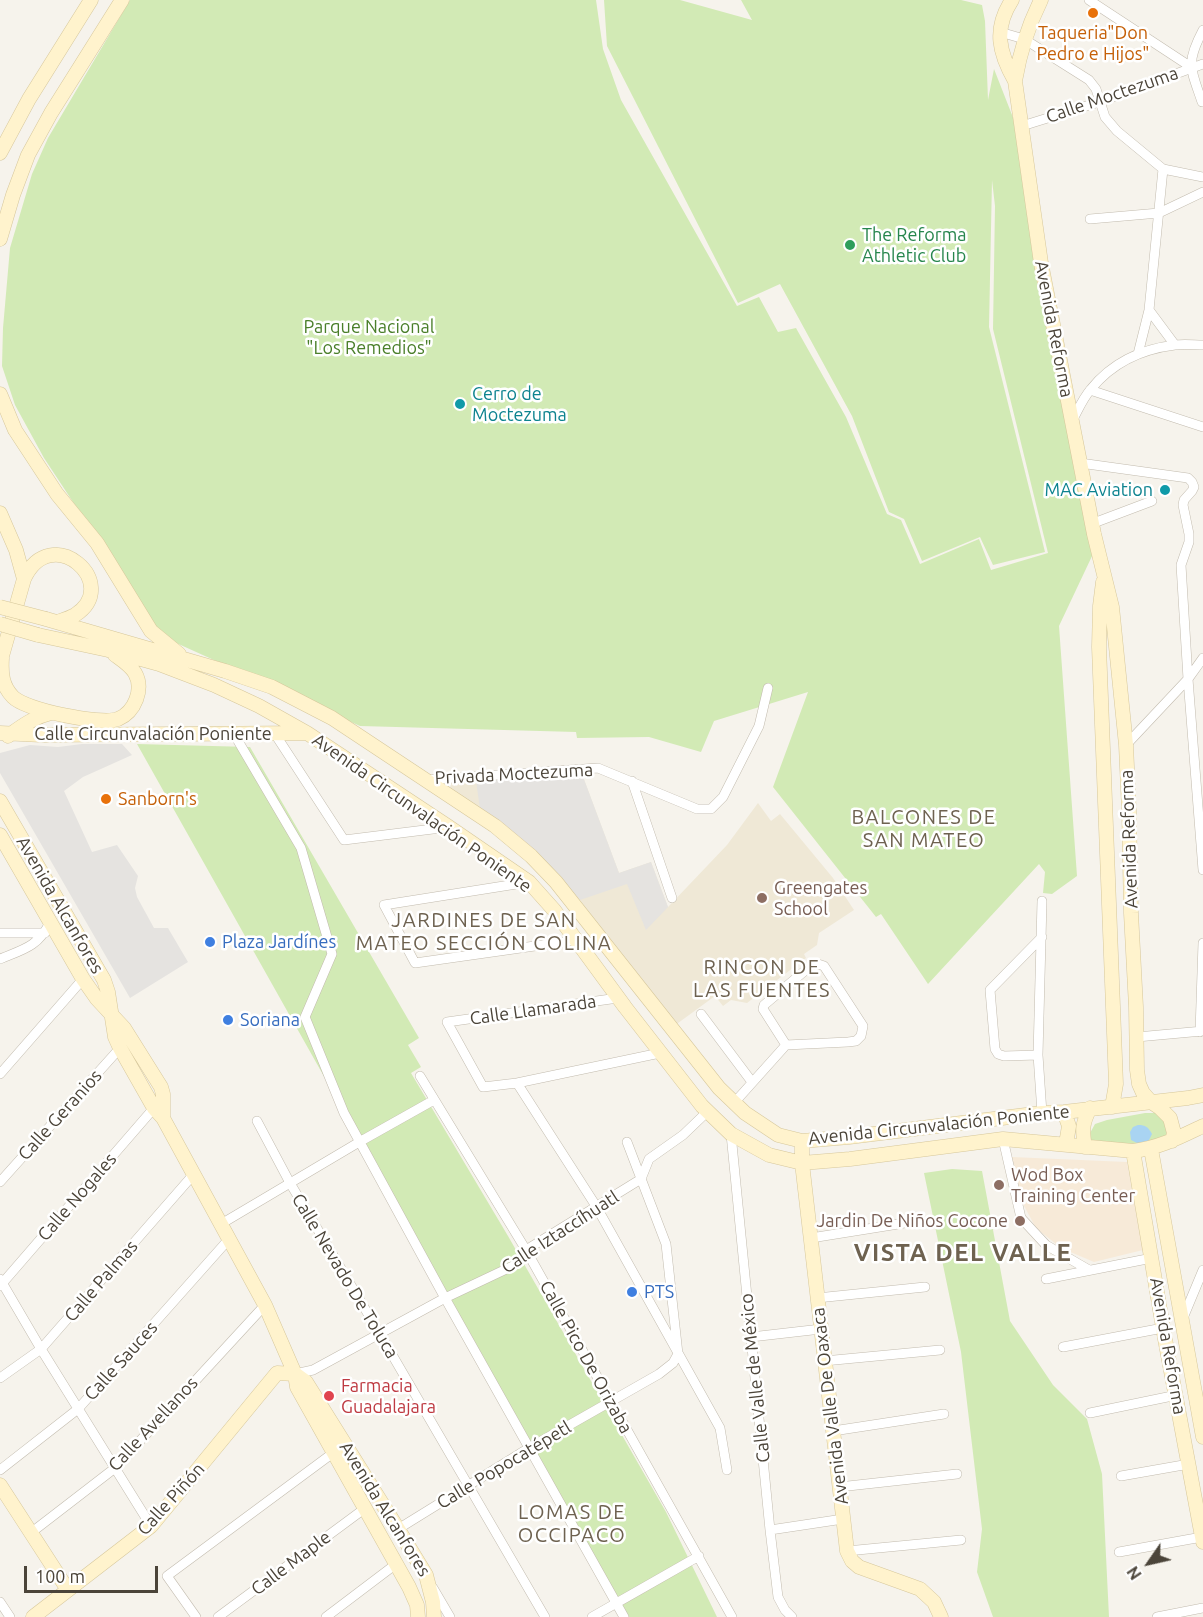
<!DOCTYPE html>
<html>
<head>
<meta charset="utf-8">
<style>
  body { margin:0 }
  #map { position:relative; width:1203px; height:1617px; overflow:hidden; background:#f6f3ec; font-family:Ubuntu,sans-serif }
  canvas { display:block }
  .north { position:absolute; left:1119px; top:1533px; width:60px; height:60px; -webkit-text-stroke:4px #fff; paint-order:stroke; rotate:236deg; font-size:16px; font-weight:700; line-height:24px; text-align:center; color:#4b4439 }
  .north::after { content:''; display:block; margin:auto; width:21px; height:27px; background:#4b4439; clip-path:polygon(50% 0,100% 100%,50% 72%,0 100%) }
  .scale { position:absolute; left:24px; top:1566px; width:134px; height:27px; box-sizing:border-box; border:3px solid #4b4439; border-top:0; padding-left:8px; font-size:18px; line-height:21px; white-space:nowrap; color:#4b4439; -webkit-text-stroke:4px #fff; paint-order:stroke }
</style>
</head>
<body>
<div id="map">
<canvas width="1203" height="1617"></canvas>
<div class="north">N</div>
<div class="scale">100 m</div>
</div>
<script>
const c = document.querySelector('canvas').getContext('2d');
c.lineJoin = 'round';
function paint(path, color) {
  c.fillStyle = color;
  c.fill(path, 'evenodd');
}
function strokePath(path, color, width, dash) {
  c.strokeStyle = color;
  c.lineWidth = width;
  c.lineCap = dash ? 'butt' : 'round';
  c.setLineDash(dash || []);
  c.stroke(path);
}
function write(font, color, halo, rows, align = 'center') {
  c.font = font + ' Ubuntu,sans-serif';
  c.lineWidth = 5;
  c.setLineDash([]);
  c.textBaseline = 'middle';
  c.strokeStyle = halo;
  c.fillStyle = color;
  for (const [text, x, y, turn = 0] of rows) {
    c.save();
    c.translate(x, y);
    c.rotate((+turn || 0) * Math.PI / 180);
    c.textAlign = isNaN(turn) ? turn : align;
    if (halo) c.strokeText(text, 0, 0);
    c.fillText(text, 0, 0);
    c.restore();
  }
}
paint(new Path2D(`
  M 1012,1157 L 1127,1162 L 1143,1250 L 1094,1262 L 1061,1248 L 1036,1228 L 1022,1202 Z`), '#f7ead8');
paint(new Path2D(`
  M 582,774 L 619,873 L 651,862 L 668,907 L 727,845 L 758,803 L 771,821 L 780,814 L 833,878 L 854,910 L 819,933 L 817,945 L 804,954 L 806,958 L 747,1003 L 731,1000 L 723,1006 L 715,996 L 674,1026 L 580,900 L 560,877 L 450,790 L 451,781 L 476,781 Z`), '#efe8d6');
paint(new Path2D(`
  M 130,0 L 596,0 L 603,49 L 621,100 L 737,306 L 759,297 L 778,332 L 796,328 L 846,417 L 887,514 L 901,520 L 920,564 L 979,539 L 991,570 L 1048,553 L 993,329 L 995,206 L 992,180 L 989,327 L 1045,552 L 993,565 L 980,537 L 922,561 L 904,519 L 889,512 L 852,416 L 780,284 L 738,303 L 607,46 L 604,0 L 680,0 L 752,20 L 741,0 L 961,0 L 982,5 L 985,21 L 988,100 L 994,69 L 1014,120 L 1034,261 L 1093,554 L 1059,626 L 1077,876 L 1052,894 L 1043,893 L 1045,872 L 1039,864 L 928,984 L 881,914 L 876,917 L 773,787 L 808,692 L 714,721 L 701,752 L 649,737 L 577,738 L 576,732 L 360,726 L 174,642 L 154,625 L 44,458 L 15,405 L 2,366 L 3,328 L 10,248 L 32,174 L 48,138 Z
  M 137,744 L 250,747 L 419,1038 L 408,1045 L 421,1067 L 411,1073 L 508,1236 L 666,1512 L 717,1617 L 628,1617 Z
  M 1145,1113 L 1158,1113 L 1172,1127 L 1165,1145 L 1092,1144 L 1090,1133 L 1095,1124 L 1107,1120 Z
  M 952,1169 L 982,1171 L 1010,1321 L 1053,1385 L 1087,1419 L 1102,1474 L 1109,1617 L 993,1617 L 977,1572 L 982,1529 L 961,1352 L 924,1173 Z`), '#d2eab5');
paint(new Path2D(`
  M 82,744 L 122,744 L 132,755 L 83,777 L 64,791 L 92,852 L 117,845 L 138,876 L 135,888 L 137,897 L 154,928 L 168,928 L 188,962 L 130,998 L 0,773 L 0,753 L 30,745 L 58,747 Z
  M 582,774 L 619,873 L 651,862 L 668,907 L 646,930 L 627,884 L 580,900 L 560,877 L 480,809 L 476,781 Z`), '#e5e3e0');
paint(new Path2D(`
  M 1138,1125 C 1146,1125 1148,1127 1152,1134 L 1148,1142 L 1141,1145 L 1131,1140 L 1130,1132 L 1133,1127 Z`), '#a9d4f2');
const street = new Path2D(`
  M 1089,0 L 1191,67
  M 1000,32 L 1024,39 L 1089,80 L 1096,89 L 1105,117 L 1117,131 L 1163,169 L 1203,177
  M 1202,102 C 1191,69 1185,64 1203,30
  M 1022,126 L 1099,102 L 1203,64
  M 1090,219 L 1159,213 L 1203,192
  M 1149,310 L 1175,345
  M 1138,354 L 1149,310 L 1163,169
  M 1090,390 L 1203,427
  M 1072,421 C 1078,410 1083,398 1091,389 C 1112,363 1142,349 1175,345 C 1184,344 1194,345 1203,345
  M 1080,463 L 1188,478 L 1192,482 L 1194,487 L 1192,491 L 1184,500 L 1183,505 L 1189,534 L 1189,542 L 1181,565 L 1188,679 L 1203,870
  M 1091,524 L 1152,501
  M 234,734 L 301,848 L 332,954 L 305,1017 L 344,1113 L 445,1298 L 624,1617
  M 275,734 L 344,840 L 449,827
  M 1126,745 L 1188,679 L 1203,658
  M 426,780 L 598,768 L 697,809 L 711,809 L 723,797 L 759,726 L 768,688
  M 632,781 L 672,898
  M 529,882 L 384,905 L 415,963 L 577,940
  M 0,933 L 45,933
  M 0,959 C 24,949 37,947 50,923
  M 618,998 L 447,1022 L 483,1087 L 517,1083 L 660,1053
  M 701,1014 L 752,1082
  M 1200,1032 L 1203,943
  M 1137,1037 L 1203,1031
  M 1038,1055 L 1004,1056 L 998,1054 L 995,1049 L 990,990 L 1042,937
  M 0,1074 L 83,979
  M 420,1076 L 526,1250 L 732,1617
  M 517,1083 L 596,1206 L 720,1428 L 727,1470
  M 734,1103 L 786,1045 L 848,1042 L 856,1041 L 861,1036 L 863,1026 L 824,966 L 818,964 L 813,964 L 764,1005 L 763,1009 L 786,1045
  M 1042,1113 L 1038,1055 L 1042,901
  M 257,1121 L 290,1183 L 380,1334 L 545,1617
  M 731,1134 L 770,1530 L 778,1597 L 785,1610 L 792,1617
  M 1003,1139 L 1021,1218 L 1046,1245 L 1089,1270
  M 0,1182 L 120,1048
  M 221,1224 L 361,1141 L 434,1100
  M 811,1238 L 917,1221
  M 0,1279 L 41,1349 L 151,1526
  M 1046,1279 L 1152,1258
  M 0,1286 L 154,1108 L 159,1106
  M 817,1298 L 925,1287
  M 1183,1318 L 1203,1270
  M 751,1337 L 821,1329
  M 1063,1347 L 1163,1328
  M 824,1361 L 940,1350
  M 295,1374 L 313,1370 L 445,1298 L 517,1264 L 526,1250 L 641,1179 L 649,1159 L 683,1135 L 707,1112
  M 0,1378 L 41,1349 L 193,1175
  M 1090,1413 L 1177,1395
  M 833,1431 L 944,1414
  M 0,1470 L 78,1409 L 229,1239
  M 1121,1476 L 1189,1464
  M 839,1487 L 957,1474
  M 398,1529 L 529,1448 L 659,1374 L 673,1363 L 678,1354 L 666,1244 L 627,1142
  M 770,1530 L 843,1519
  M 32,1532 L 115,1468 L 265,1305
  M 847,1551 L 961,1540
  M 1119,1552 L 1202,1537
  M 433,1588 L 450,1617
  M 0,1602 L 10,1617
  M 196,1617 L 167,1576 L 333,1453
  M 218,1617 L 364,1509
  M 326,1617 L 396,1564
  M 592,1617 L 699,1556
  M 1157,1617 L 1203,1608`);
const secondary = new Path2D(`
  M 1012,0 C 993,29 999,53 1015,81
  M 1041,0 C 1028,26 1020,52 1015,81 L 1041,263 L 1094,534 L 1112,607 L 1126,745 L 1129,811 L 1131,913 L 1136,1007 L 1137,1070 L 1139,1084 L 1143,1093 L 1151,1102 L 1160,1108 L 1170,1118 L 1174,1133 L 1172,1141
  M 0,153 L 29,99 L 91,0
  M 0,239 L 13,195 L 28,155 L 51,113 L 122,0
  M 0,394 L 15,430 L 57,494 L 97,543 L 151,631 L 179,654
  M 0,513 L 16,550 L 24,579 L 0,663
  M 24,579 C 51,520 123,584 75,615 C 70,618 63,620 57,622
  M 1103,582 L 1100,606 L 1099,647 L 1116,1084 L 1112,1107
  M 46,619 L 225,671 L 272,687 L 332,718 L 495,826 L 531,856 L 556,882 L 719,1088 L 745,1113 L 778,1135 L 802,1141 L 849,1137 L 1042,1113 L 1064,1112 L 1188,1098 L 1203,1095
  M 38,635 L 108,650 L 159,664 L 214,685 L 259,706 L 307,733 L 449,827 L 529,882 L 554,910 L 625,1007 L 702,1106 L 731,1134 L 769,1155 L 802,1163 L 850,1159 L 1003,1139 L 1133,1151 C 1159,1148 1180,1137 1203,1126
  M 2,658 C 1,673 2,686 13,697 C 26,710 100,725 118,719 C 135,712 144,689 135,673 C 130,665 122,660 115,655
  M 0,733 L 42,735 L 307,733
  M 8,736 C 22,726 34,717 51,713
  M 0,801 L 104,980 L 108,992 L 115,1037 L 120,1048 L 154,1108 L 163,1118 L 265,1305 L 295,1374 L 297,1387 L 409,1587 L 417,1605 L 418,1617
  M 0,835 L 83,979 L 97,999 L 124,1028 L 161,1087 L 163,1094 L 163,1118
  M 1064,1112 L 1069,1126 L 1066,1144
  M 802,1141 L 802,1163 L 847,1551 L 852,1561 L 859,1567 L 920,1589 L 934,1602 L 941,1617
  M 1085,1147 C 1082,1130 1082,1124 1090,1108
  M 1151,1149 L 1203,1437
  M 1133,1151 L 1165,1339 L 1203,1542
  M 295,1374 L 306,1382 L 398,1529 L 426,1575 L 433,1602 L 434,1617
  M 0,1485 L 68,1590
  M 33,1617 L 151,1526 L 277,1373 L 295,1374`);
strokePath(street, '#c2bbae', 10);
strokePath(secondary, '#d6c79b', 15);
strokePath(street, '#fff', 9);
strokePath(secondary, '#fff3cd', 14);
const secondaryBridge = new Path2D(`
  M 0,607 L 46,619
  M 0,624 L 38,635`);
strokePath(secondaryBridge, '#d6c79b', 15, []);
strokePath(secondaryBridge, '#fff3cd', 14);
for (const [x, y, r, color] of [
  [1093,13,6,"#e8710a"],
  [850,245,6,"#2e9e5b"],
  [460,404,6,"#0f9aa8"],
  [1165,490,6,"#0f9aa8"],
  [106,799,6,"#e8710a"],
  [762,898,6,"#8d6e63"],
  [210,942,6,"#3f7fe0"],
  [228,1020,6,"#3f7fe0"],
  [999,1185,6,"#8d6e63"],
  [1020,1221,6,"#8d6e63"],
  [632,1292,6,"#3f7fe0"],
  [329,1396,6,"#e0444e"]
]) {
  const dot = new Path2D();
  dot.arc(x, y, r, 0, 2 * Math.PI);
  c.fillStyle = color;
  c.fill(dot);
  strokePath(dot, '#fff', 2);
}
write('18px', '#c56008', '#fff', [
  ["Taqueria\"Don",1093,33],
  ["Pedro e Hijos\"",1093,54],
  ["Sanborn's",118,799,"left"]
]);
write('18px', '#4b4439', '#fff', [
  ["Calle Moctezuma",1112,95,-19],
  ["Avenida Reforma",1054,329,79],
  ["Calle Circunvalación Poniente",153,734],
  ["Privada Moctezuma",514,774,-3],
  ["Avenida Circunvalación Poniente",422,813,35],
  ["Avenida Reforma",1129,839,-92],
  ["Avenida Alcanfores",60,905,60],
  ["Calle Llamarada",533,1010,-8],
  ["Calle Geranios",60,1115,-48],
  ["Avenida Circunvalación Poniente",939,1125,-6],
  ["Calle Nogales",77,1197,-49],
  ["Calle Iztaccíhuatl",560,1232,-33],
  ["Calle Nevado De Toluca",345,1276,59],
  ["Calle Palmas",101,1281,-49],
  ["Avenida Reforma",1168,1346,80],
  ["Calle Pico De Orizaba",586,1357,61],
  ["Calle Sauces",121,1361,-48],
  ["Calle Valle de México",755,1378,-96],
  ["Avenida Valle De Oaxaca",830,1406,-97],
  ["Calle Avellanos",153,1424,-47],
  ["Calle Popocatépetl",504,1465,-31],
  ["Calle Piñón",171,1499,-48],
  ["Avenida Alcanfores",385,1509,58],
  ["Calle Maple",291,1563,-37]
]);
write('18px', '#27864d', '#fff', [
  ["The Reforma",862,235],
  ["Athletic Club",862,256]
], 'left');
write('18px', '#4a7f2a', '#fff', [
  ["Parque Nacional",369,327],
  ["\"Los Remedios\"",369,348]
]);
write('18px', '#0d838f', '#fff', [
  ["Cerro de",472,394],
  ["Moctezuma",472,415],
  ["MAC Aviation",1153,490,"right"]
], 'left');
write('18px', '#785e54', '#fff', [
  ["Greengates",774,888],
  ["School",774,909],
  ["Wod Box",1011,1175],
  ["Training Center",1011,1196],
  ["Jardin De Niños Cocone",1008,1221,"right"]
], 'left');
write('18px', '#366cbe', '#fff', [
  ["Plaza Jardínes",222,942],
  ["Soriana",240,1020],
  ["PTS",644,1292]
], 'left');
write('18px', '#be3a42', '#fff', [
  ["Farmacia",341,1386],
  ["Guadalajara",341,1407]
], 'left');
c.letterSpacing = '1.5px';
write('20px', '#6e6250', '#fff', [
  ["BALCONES DE",924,817],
  ["SAN MATEO",924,840],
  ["JARDINES DE SAN",484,920],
  ["MATEO SECCIÓN COLINA",484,943],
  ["RINCON DE",762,967],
  ["LAS FUENTES",762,990],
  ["LOMAS DE",572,1512],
  ["OCCIPACO",572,1535]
]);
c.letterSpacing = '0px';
c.letterSpacing = '1.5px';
write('bold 24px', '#6e6250', '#fff', [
  ["VISTA DEL VALLE",963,1253]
]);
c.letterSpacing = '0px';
</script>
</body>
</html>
